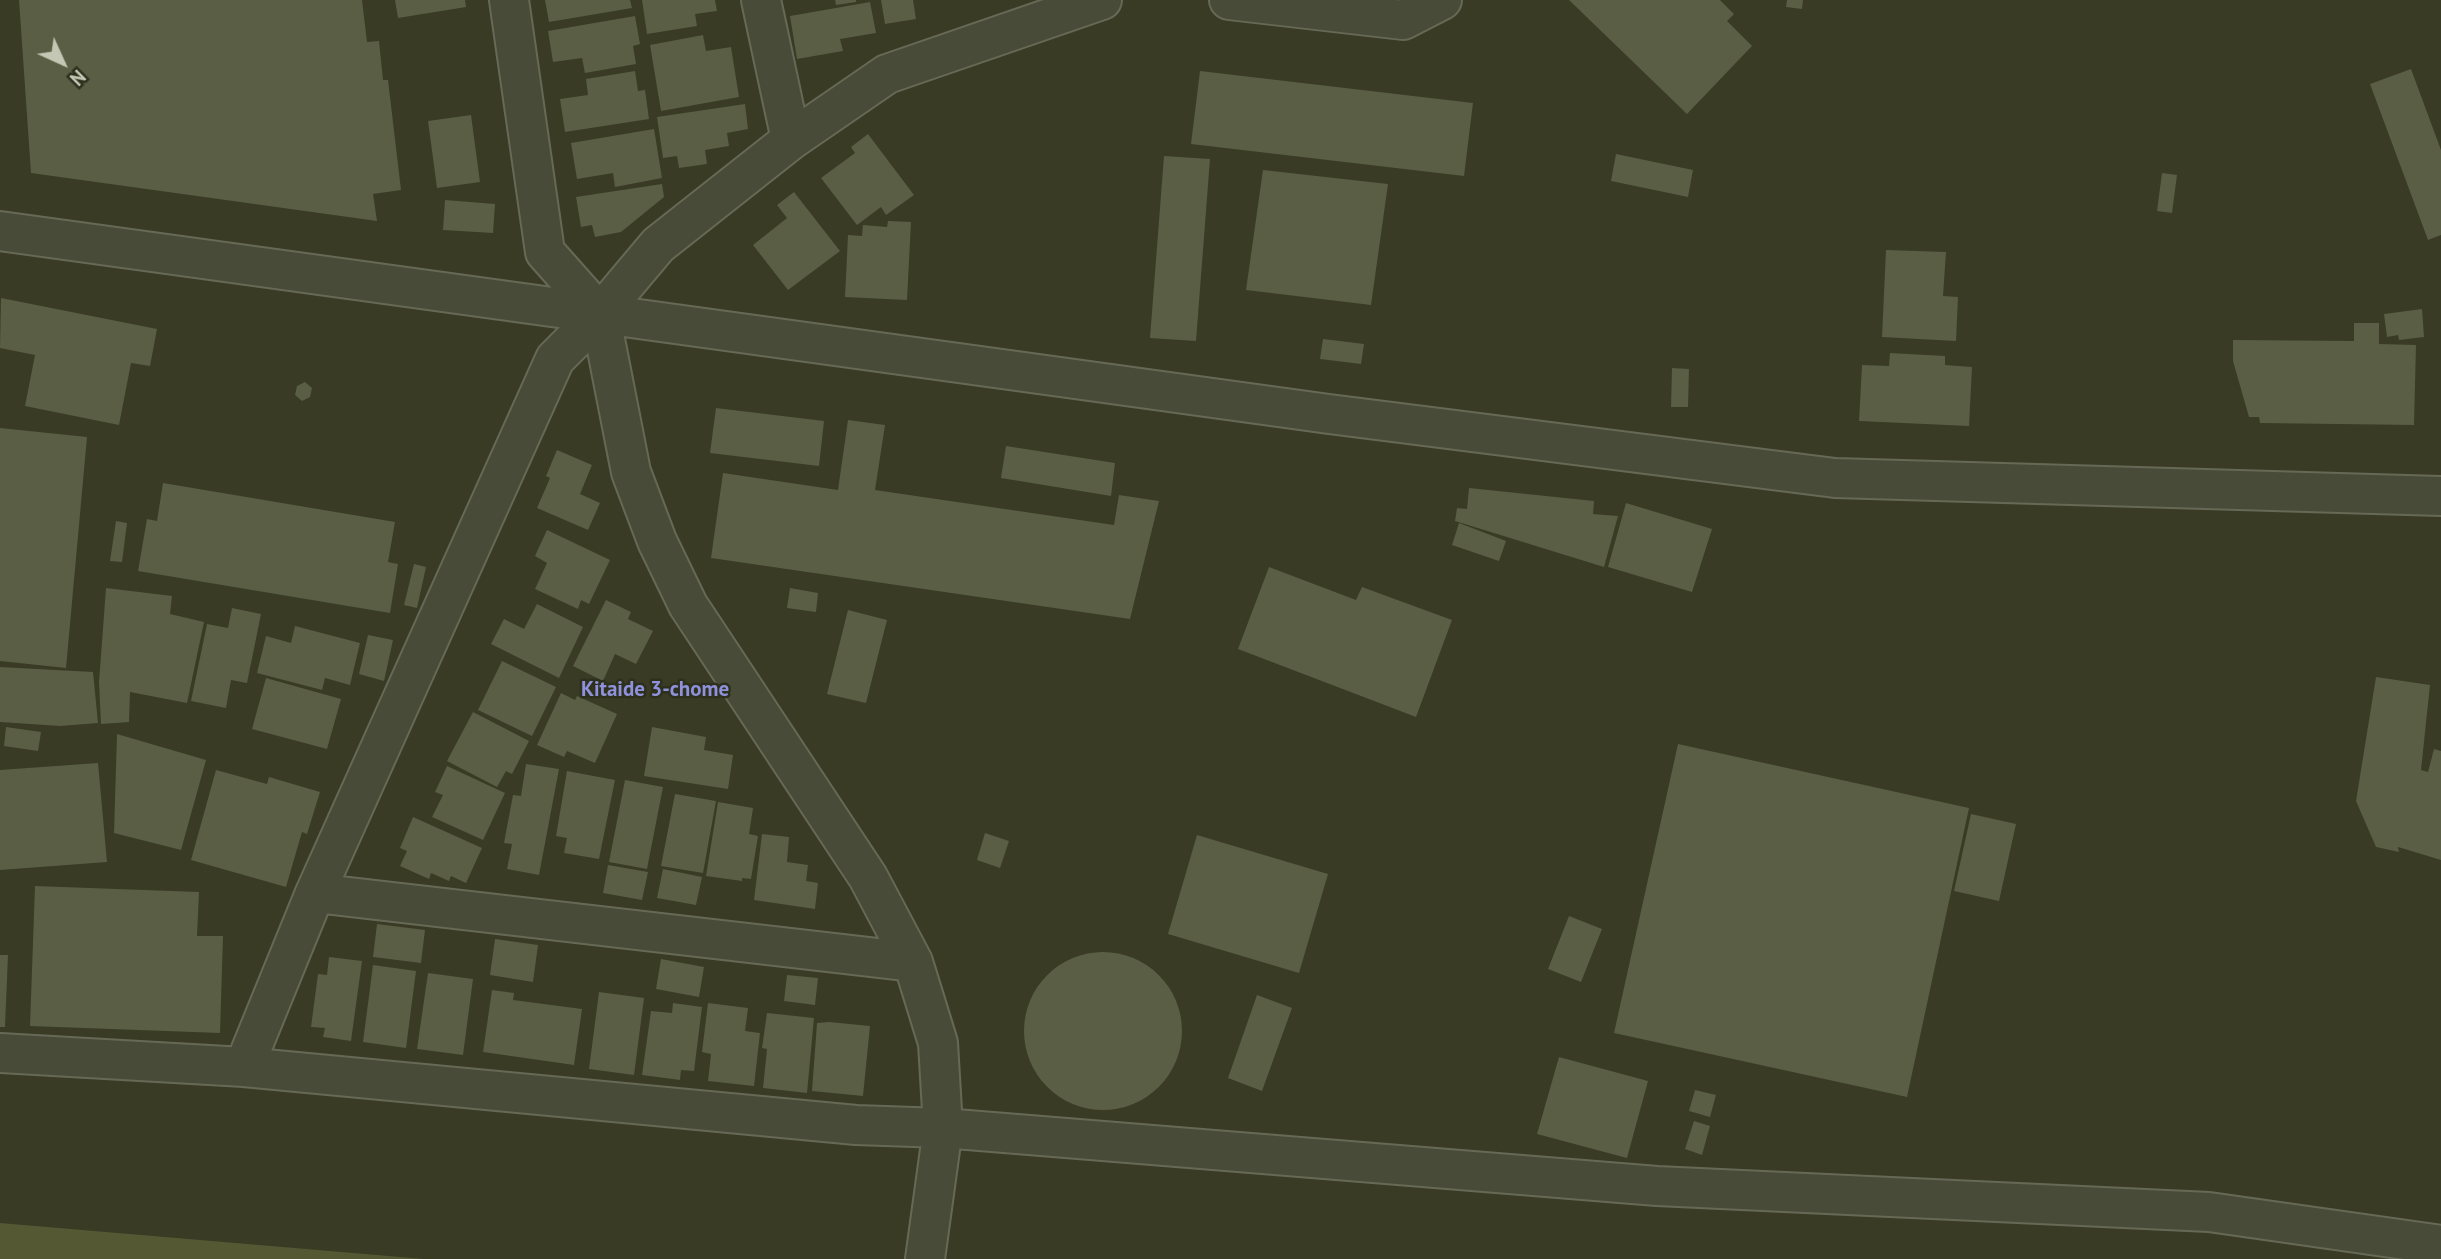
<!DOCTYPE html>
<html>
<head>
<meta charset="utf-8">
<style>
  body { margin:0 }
  #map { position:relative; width:2441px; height:1259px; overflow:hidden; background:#393b25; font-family:"PT Sans",sans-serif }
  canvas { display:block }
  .north { position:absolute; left:28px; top:28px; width:70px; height:70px; -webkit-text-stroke:5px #2e301e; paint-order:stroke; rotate:135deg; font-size:19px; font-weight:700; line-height:28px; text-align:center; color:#c4c7b4 }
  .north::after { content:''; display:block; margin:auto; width:24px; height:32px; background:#c4c7b4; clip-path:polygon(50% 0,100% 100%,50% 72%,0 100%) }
</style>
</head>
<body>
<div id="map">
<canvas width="2441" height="1259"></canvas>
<div class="north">N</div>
</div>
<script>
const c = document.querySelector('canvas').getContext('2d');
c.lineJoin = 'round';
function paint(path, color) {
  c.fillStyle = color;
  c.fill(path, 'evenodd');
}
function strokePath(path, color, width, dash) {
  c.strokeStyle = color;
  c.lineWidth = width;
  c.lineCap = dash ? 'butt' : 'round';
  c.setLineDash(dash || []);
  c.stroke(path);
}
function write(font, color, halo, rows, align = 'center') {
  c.font = font + ' "PT Sans",sans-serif';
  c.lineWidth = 5;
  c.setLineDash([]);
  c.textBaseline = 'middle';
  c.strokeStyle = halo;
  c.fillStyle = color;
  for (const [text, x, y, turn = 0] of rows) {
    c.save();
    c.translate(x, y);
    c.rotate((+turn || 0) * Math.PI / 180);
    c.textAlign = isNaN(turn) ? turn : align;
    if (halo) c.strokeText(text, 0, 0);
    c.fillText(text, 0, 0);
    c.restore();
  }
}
paint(new Path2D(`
  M 0,1223 L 424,1259 L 0,1259 Z`), '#545833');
paint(new Path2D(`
  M 19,0 L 362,0 L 367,42 L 379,41 L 383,80 L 388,80 L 401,190 L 373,194 L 377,221 L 31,173 Z
  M 395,0 L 465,0 L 466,7 L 398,18 Z
  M 545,0 L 630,0 L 632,8 L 549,22 Z
  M 642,0 L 715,0 L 717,11 L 695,14 L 697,26 L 647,34 Z
  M 835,0 L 856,0 L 856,2 L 836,5 Z
  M 881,0 L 913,0 L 916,19 L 885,24 Z
  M 1569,0 L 1720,0 L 1734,14 L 1727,21 L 1752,46 L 1687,114 Z
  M 1787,0 L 1803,0 L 1802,9 L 1786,7 Z
  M 870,2 L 876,33 L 840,39 L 843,51 L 797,59 L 790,16 Z
  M 635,16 L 640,44 L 633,46 L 636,64 L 585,73 L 582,58 L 553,62 L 548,31 Z
  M 703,35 L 706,51 L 731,47 L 739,97 L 661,111 L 650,45 Z
  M 2411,69 L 2441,150 L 2441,235 L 2428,240 L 2370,84 Z
  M 635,71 L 638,91 L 645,90 L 649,119 L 565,132 L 560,99 L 588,95 L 586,79 Z
  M 1200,71 L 1473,103 L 1464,176 L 1191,144 Z
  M 745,104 L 748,129 L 727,133 L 729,146 L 705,150 L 707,164 L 679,168 L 677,156 L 663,158 L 657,117 Z
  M 471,115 L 480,182 L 437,188 L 428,121 Z
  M 654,129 L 662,178 L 615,187 L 613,173 L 577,179 L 571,143 Z
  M 868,134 L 914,195 L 886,215 L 881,207 L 857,225 L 821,178 L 855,153 L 851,147 Z
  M 1616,154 L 1693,170 L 1688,197 L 1611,181 Z
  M 1164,156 L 1210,159 L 1196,341 L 1150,338 Z
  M 1263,170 L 1388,184 L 1371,305 L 1246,290 Z
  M 2162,173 L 2177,175 L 2172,213 L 2157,211 Z
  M 662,184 L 664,197 L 621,232 L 595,237 L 592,225 L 581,227 L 576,197 Z
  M 794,192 L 840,251 L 788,290 L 753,245 L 787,218 L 777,205 Z
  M 445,200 L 495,204 L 493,233 L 443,230 Z
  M 888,221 L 911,222 L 907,300 L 845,297 L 848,235 L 862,236 L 863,225 L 887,227 Z
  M 1886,250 L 1946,252 L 1943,296 L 1958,297 L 1956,341 L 1882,337 Z
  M 1,298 L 157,329 L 150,366 L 131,363 L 119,425 L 25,406 L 35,355 L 0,348 Z
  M 2422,309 L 2424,337 L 2399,340 L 2398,335 L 2387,337 L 2384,314 Z
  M 2354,323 L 2379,323 L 2379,344 L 2416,345 L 2414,425 L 2260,423 L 2259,417 L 2249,417 L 2233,361 L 2233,340 L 2354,341 Z
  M 1323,339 L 1364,344 L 1361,364 L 1320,359 Z
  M 1890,353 L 1945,356 L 1945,365 L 1972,367 L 1969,426 L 1859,421 L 1862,365 L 1889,366 Z
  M 1672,368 L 1689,369 L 1688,407 L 1671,407 Z
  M 305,382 L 312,388 L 310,397 L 302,401 L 295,395 L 297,386 Z
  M 716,408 L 824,421 L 819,466 L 710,453 Z
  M 848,420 L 885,425 L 875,490 L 1114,525 L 1119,495 L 1159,501 L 1130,619 L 711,558 L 723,473 L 838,490 Z
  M 0,428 L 87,437 L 66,668 L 0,661 Z
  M 1006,446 L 1115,463 L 1111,496 L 1001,478 Z
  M 557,450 L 592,465 L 580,494 L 600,503 L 588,530 L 537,508 L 550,478 L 546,476 Z
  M 163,483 L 395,522 L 388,562 L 398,564 L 390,613 L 138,571 L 147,519 L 157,521 Z
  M 1469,488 L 1594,501 L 1593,514 L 1618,516 L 1604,567 L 1455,521 L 1457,508 L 1467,509 Z
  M 1626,503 L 1712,529 L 1692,592 L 1608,567 Z
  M 116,521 L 127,523 L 122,562 L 110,561 Z
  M 1459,523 L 1506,541 L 1499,561 L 1452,545 Z
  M 547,530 L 610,560 L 589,604 L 581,600 L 578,609 L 535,589 L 547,563 L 535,556 Z
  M 414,564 L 426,567 L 417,608 L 404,605 Z
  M 1269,567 L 1356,600 L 1362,587 L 1452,620 L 1416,717 L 1238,649 Z
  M 106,588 L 172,596 L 170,614 L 204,622 L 187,703 L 130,692 L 129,722 L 101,724 L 99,682 Z
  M 790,588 L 818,593 L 816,612 L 787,608 Z
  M 606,600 L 631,612 L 628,619 L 653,631 L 636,664 L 615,654 L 603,681 L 573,666 Z
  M 537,604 L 583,627 L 559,678 L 491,644 L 504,619 L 524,629 Z
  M 232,608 L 261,614 L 247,683 L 231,680 L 226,708 L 191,701 L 207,624 L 228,628 Z
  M 848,610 L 887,620 L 866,703 L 827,694 Z
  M 295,626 L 360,643 L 350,685 L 325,678 L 322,690 L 257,673 L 266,636 L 291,643 Z
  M 368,635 L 393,640 L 384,681 L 359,674 Z
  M 502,661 L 556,687 L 532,736 L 478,710 Z
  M 0,667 L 93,672 L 98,723 L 60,726 L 0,722 Z
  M 2376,677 L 2430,685 L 2421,770 L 2428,772 L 2434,749 L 2441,751 L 2441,860 L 2398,847 L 2399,852 L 2376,847 L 2356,801 Z
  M 266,678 L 341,699 L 327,749 L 252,729 Z
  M 561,693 L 575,700 L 577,696 L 617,714 L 595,763 L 567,751 L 564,757 L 537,745 Z
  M 473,712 L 529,741 L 512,774 L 506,771 L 497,787 L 447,761 Z
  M 6,727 L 41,732 L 38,751 L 4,746 Z
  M 652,727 L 706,737 L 704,750 L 733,755 L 728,789 L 644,776 Z
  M 117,734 L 206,760 L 181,850 L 114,833 Z
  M 1678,744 L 1969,808 L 1907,1097 L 1614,1033 Z
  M 98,763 L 107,862 L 0,870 L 0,770 Z
  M 526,764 L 559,769 L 539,875 L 507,869 L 512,844 L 504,843 L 513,795 L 521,796 Z
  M 447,766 L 505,793 L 483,840 L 432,817 L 443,795 L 435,792 Z
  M 216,770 L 267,784 L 269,777 L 320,792 L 307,834 L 302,832 L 286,887 L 191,860 Z
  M 567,771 L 615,780 L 599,859 L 564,853 L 567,838 L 556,836 Z
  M 625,780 L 663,787 L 647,869 L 609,862 Z
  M 675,794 L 716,801 L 703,873 L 661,866 Z
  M 718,802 L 753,808 L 749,834 L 758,836 L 751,879 L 742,878 L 742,881 L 706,876 Z
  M 1971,814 L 2016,824 L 1999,901 L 1954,891 Z
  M 413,817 L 482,848 L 466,883 L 451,876 L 449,881 L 431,873 L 429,879 L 400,866 L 407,851 L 400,848 Z
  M 985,833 L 1009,841 L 1000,868 L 977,860 Z
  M 762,834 L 789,837 L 787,862 L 808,865 L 806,881 L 818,883 L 815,909 L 754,900 Z
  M 1197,835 L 1328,874 L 1299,973 L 1168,934 Z
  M 608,865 L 648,872 L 642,900 L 603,893 Z
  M 663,869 L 702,877 L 696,905 L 657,898 Z
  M 35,886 L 199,892 L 197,936 L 223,936 L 220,1033 L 30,1026 Z
  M 1569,916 L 1602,929 L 1581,982 L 1548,969 Z
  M 377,924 L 425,930 L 421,963 L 373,957 Z
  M 495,939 L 538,945 L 533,982 L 490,975 Z
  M1024 1031a79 79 0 1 1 158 0a79 79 0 1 1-158 0Z
  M 0,955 L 8,955 L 5,1027 L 0,1027 Z
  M 329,957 L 362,961 L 351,1041 L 323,1037 L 325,1028 L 311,1027 L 318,974 L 327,975 Z
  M 661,959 L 704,967 L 699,997 L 656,989 Z
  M 373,965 L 416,971 L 406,1048 L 363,1042 Z
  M 428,973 L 473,979 L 463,1055 L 417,1049 Z
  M 787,975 L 818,978 L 815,1005 L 784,1001 Z
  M 492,990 L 514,993 L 513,1000 L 582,1009 L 574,1065 L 483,1052 Z
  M 599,992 L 644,998 L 634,1075 L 589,1069 Z
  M 1257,995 L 1292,1008 L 1262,1091 L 1228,1078 Z
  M 673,1003 L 702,1007 L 694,1071 L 681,1070 L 680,1080 L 642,1075 L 651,1011 L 672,1013 Z
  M 708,1003 L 748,1008 L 745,1031 L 760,1033 L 754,1086 L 708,1081 L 711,1054 L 702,1052 Z
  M 767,1013 L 814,1018 L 807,1093 L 763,1088 L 767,1049 L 762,1048 Z
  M 829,1022 L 870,1026 L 863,1096 L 812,1091 L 817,1023 Z
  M 1559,1057 L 1648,1081 L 1627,1158 L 1537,1134 Z
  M 1695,1090 L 1716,1095 L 1710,1117 L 1689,1111 Z
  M 1694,1121 L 1710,1126 L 1702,1155 L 1685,1149 Z`), '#5a5e44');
const minor = new Path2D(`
  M 509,0 L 545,252 L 600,314 L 631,472 L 657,541 L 688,605 L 868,877 L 913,962 L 938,1043 L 943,1128 L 925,1259
  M 761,0 L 791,140
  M 1229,0 L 1403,20 L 1442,0
  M 0,231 L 1329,414 L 1835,478 L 2441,496
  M 315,893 L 913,962
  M 0,1053 L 244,1067 L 856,1125 L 943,1128 L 1657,1186 L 2209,1212 L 2441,1245
  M 244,1067 L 315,893 L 555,359 L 600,314 L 658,245 L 791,140 L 887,74 L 1102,0`);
strokePath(minor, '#676957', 42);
strokePath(minor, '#494b39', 38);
write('bold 21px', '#8f92da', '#2e301e', [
  ["Kitaide 3-chome",655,690]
]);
</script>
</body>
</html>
